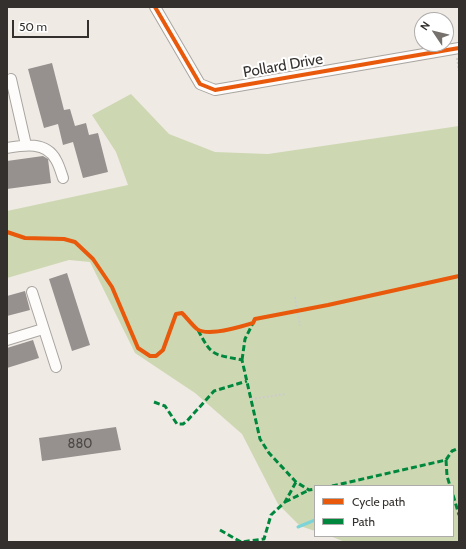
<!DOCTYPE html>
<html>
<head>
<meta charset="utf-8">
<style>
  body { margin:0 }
  #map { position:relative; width:466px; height:549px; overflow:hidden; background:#f0eae4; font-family:Cabin,sans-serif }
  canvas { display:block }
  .frame { position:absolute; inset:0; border:8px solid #34302d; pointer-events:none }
  .legend { position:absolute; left:314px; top:485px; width:140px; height:52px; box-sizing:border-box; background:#fff; border:1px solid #aeacab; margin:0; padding:5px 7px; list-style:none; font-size:12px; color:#34302d }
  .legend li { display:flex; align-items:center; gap:8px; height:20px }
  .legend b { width:20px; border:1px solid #aeacab }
  .north { position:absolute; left:414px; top:12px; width:40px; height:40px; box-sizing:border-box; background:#fff; border:1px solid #aeacab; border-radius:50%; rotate:305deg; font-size:11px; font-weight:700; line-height:16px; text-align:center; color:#34302d }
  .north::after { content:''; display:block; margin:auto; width:14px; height:18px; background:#76716d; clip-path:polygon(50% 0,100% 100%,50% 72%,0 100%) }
  .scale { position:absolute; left:12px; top:20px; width:77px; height:18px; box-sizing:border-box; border:2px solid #34302d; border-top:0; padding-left:5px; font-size:12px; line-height:14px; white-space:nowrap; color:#34302d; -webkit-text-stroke:3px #fff; paint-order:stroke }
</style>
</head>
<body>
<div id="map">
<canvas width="466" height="549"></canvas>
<div class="frame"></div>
<ul class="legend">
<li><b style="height:5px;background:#e8590c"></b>Cycle path</li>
<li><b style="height:5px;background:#00873e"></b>Path</li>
</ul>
<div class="north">N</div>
<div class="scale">50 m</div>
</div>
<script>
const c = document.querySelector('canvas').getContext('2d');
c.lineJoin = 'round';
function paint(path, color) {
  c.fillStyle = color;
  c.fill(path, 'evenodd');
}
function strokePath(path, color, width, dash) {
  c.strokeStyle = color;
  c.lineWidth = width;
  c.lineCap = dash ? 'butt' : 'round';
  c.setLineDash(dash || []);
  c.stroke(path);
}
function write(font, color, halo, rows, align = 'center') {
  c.font = font + ' Cabin,sans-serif';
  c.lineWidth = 4;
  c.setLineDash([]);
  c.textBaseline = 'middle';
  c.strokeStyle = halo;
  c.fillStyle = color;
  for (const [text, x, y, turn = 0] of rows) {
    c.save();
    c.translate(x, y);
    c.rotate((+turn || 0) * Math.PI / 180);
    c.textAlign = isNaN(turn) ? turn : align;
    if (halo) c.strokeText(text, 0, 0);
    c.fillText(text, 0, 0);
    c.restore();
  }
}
paint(new Path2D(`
  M 131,94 L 169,134 L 215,152 L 268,154 L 459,126 L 459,542 L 345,542 L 330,536 L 453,536 L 453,486 L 315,486 L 315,531 L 300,526 L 278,504 L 242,434 L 195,393 L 135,353 L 90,262 L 69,260 L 7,278 L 7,211 L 128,185 L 116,152 L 92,115 Z`), '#cdd8b2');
strokePath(new Path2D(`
  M 298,527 L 315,520`), '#7dd4d8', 3);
paint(new Path2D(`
  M 52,63 L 64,110 L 70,109 L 75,126 L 86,123 L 89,135 L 98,133 L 108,172 L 83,178 L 73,142 L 63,145 L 58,124 L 44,128 L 28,69 Z
  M 43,156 L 48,159 L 51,183 L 7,189 L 7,161 Z
  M 67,273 L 90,345 L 72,351 L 49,279 Z
  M 25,291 L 30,310 L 7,316 L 7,296 Z
  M 33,340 L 39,358 L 7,368 L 7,348 Z
  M 116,427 L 121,450 L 42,461 L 39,438 Z`), '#96918e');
const minor = new Path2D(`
  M 155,7 L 200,84 L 215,90 L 459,48
  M 11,79 L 26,145
  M 7,148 C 24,145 46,141 56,160 C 59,165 61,172 63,178
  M 32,292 L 56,367
  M 7,340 L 43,329`);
strokePath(minor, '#a8a5a0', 12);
strokePath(new Path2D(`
  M 457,58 L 459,71
  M 295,297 L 300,326
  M 251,399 L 286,394`), '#cdcbca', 2, [2, 2]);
strokePath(minor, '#fdfcfb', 10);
strokePath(new Path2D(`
  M 198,330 C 212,357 213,354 242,360 L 260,439 L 269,453 L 296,482 L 309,490 L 315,489
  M 242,360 L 245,339 L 253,323
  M 154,402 L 165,406 L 177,424 L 183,424 L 187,421 L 214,391 L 247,381
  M 446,460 L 447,476 L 450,486
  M 332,486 L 446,460 L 452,451 L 459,448
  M 453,495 L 459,515
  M 285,502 L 309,490
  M 220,530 L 241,542 L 264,539 L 271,515 L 285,502 L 296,482`), '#00873e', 3, [6, 3]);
strokePath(new Path2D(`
  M 155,7 L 200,84 L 215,90 L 459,48
  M 7,232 L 25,238 L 64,239 L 75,242 L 93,259 L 112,287 L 138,348 L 150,356 L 156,356 L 163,350 L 176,314 L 182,313 C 187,318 192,325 197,329 C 208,337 240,327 253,323 L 255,319 L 328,305 L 459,276`), '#e8590c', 4);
write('13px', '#4c4845', null, [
  ["880",80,444]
]);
write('15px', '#34302d', '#fff', [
  ["Pollard Drive",283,66,-10]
]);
</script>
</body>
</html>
